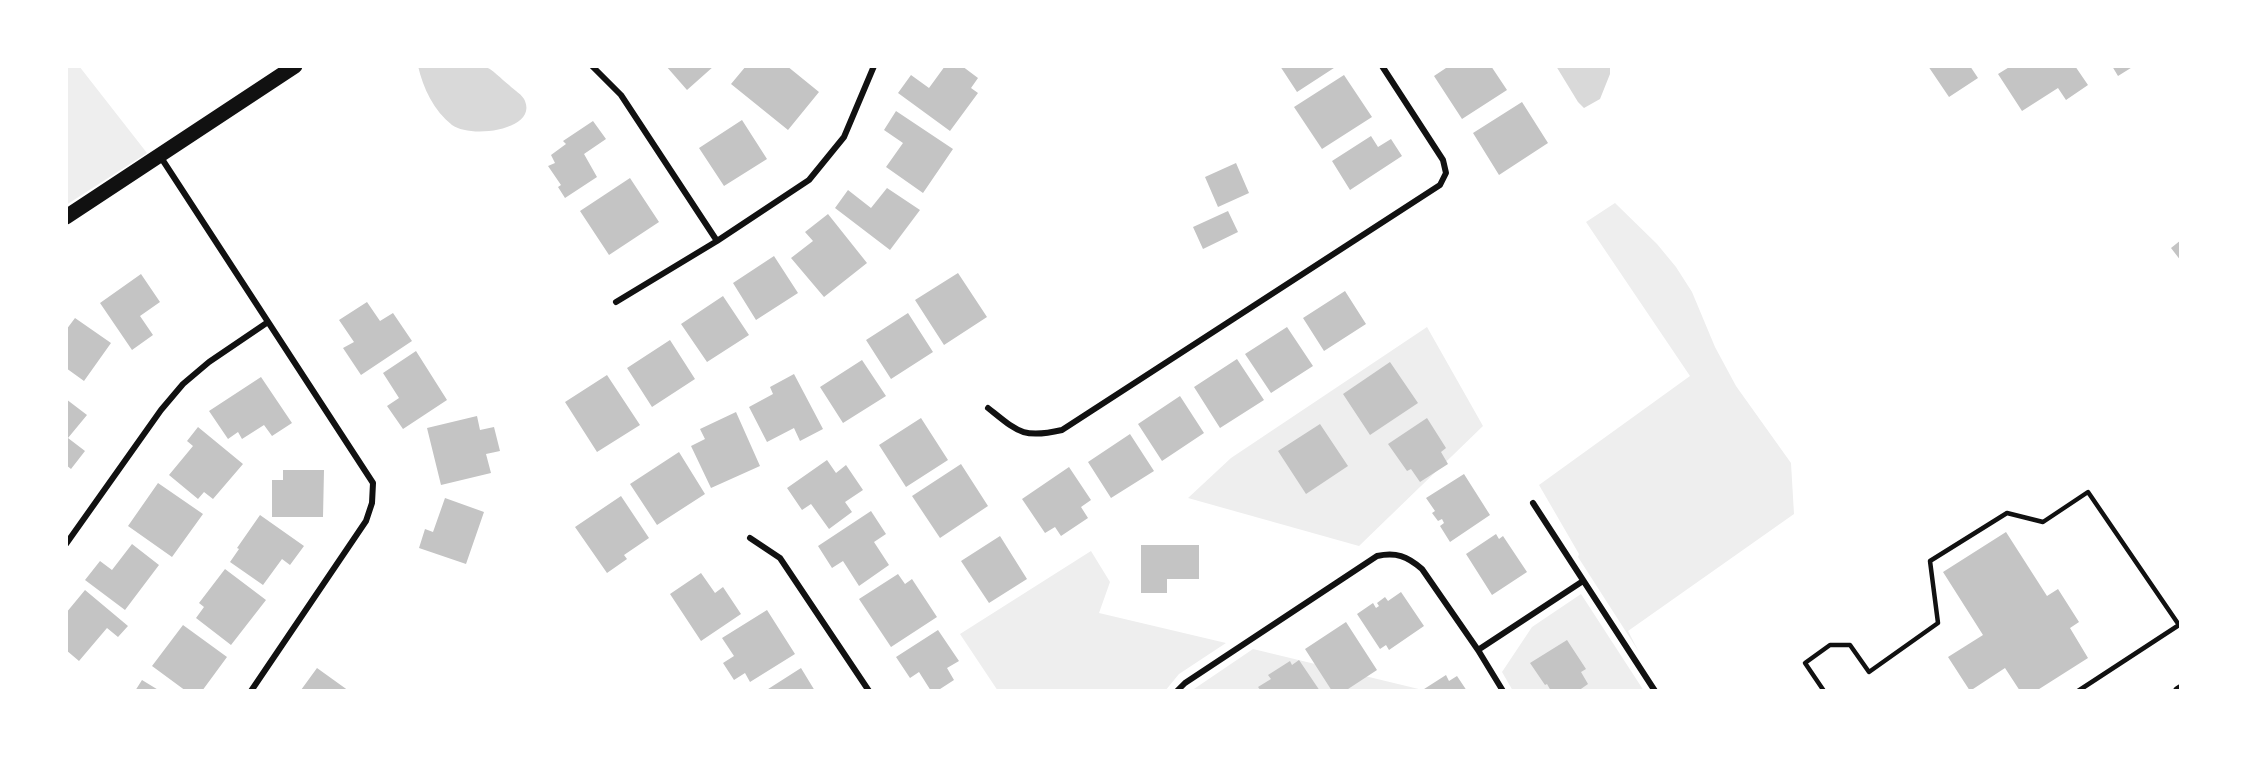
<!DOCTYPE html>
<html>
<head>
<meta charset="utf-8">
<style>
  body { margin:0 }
  #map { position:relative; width:2247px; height:757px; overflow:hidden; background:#fff; font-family:"DejaVu Sans",sans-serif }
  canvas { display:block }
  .frame { position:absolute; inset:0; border:68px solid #fff; pointer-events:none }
</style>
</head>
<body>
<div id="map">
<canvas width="2247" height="757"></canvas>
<div class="frame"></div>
</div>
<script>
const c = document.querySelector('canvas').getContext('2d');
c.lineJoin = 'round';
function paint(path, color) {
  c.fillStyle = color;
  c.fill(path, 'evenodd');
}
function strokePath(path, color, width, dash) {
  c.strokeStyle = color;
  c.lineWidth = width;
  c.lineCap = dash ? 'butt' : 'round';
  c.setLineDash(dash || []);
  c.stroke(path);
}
paint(new Path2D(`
  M 66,66 L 79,66 L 147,153 L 66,205 L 66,185 L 68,180 L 66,174 Z
  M 1615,203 L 1657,244 L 1676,267 L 1692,292 L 1715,347 L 1736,386 L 1791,463 L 1794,514 L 1628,631 L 1639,652 L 1578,557 L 1579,554 L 1539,485 L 1690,376 L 1586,222 Z
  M 1427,327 L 1483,426 L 1359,546 L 1188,498 L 1231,458 Z
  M 1091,551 L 1110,582 L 1099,613 L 1226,643 L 1179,674 L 1165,691 L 998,691 L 960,634 Z
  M 1581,594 L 1644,691 L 1513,691 L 1502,672 L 1532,627 Z
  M 1253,649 L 1427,691 L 1191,691 Z`), '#eee');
paint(new Path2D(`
  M 418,66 C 437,66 466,63 483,66 C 492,68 502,80 509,85 C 514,90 523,95 525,101 C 537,130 471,139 452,125 C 434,111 423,88 418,66 Z
  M 1556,66 L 1610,66 L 1610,74 L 1600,99 L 1584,108 L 1578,102 Z`), '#d9d9d9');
paint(new Path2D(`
  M 666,66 L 714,66 L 687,90 Z
  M 746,66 L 787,66 L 819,92 L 788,130 L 731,84 Z
  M 945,66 L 962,66 L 978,78 L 971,88 L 978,93 L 950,131 L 898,93 L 911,75 L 929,88 Z
  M 1280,66 L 1337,66 L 1297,92 Z
  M 1449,66 L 1491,66 L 1507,90 L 1462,119 L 1434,76 Z
  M 1928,66 L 1970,66 L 1978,78 L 1949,97 Z
  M 2011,66 L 2075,66 L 2088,85 L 2066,100 L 2058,88 L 2022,111 L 1998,74 Z
  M 2112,66 L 2134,66 L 2118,76 Z
  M 1344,75 L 1372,117 L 1322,149 L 1294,107 Z
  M 1522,102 L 1548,143 L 1499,175 L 1473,133 Z
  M 896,111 L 953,149 L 923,193 L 886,167 L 903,143 L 884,130 Z
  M 742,120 L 767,159 L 724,186 L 699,148 Z
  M 593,121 L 606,139 L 584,154 L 597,177 L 565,198 L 558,187 L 561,185 L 548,166 L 555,163 L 551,155 L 566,144 L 563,141 Z
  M 1371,136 L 1378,147 L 1391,139 L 1402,156 L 1350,190 L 1332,161 Z
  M 1236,163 L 1249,193 L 1218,207 L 1205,177 Z
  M 630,178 L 659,222 L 609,255 L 580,211 Z
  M 887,188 L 920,210 L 890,250 L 835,208 L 848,190 L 871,208 Z
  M 1228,211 L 1238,232 L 1203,249 L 1193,227 Z
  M 828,214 L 867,263 L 824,297 L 791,258 L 813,241 L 805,232 Z
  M 2181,240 L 2181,261 L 2171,248 Z
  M 774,256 L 798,293 L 756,320 L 733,283 Z
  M 958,273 L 987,317 L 944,345 L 915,300 Z
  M 141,274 L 160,302 L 140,316 L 153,335 L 132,350 L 100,303 Z
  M 1345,291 L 1366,324 L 1324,351 L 1303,318 Z
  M 723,296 L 749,335 L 707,362 L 681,324 Z
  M 367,302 L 380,321 L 393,313 L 412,341 L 361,375 L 343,348 L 354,342 L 339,320 Z
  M 908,313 L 933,352 L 891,379 L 866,340 Z
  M 75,318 L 111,343 L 84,381 L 66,368 L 66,330 Z
  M 1287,327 L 1313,366 L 1271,393 L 1245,354 Z
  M 670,340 L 695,379 L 652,407 L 627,368 Z
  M 416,351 L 447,400 L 403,429 L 387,406 L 399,398 L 383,373 Z
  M 1237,359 L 1264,400 L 1220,428 L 1194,387 Z
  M 862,360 L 886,396 L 843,423 L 820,387 Z
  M 1390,362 L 1418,403 L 1370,435 L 1343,394 Z
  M 794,374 L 823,429 L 800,441 L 794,428 L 767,442 L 749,407 L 773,394 L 770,387 Z
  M 607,375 L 640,425 L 597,452 L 565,402 Z
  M 261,377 L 292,423 L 272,436 L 264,425 L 242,439 L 238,432 L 228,439 L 209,411 Z
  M 1180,396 L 1204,433 L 1162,461 L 1138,424 Z
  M 66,399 L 87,415 L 68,438 L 85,451 L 71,469 L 66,465 Z
  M 736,412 L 760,466 L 711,488 L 691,446 L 705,439 L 700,429 Z
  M 477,416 L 480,430 L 494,427 L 500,451 L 486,454 L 491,473 L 441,485 L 427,428 Z
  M 921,418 L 948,460 L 906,487 L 879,445 Z
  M 1427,418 L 1446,448 L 1441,452 L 1448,464 L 1420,482 L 1411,469 L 1407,471 L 1388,444 Z
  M 1320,424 L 1348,466 L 1306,494 L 1278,451 Z
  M 198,427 L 243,464 L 213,499 L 204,492 L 198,499 L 169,475 L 193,446 L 187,441 Z
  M 1130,434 L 1154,471 L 1111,498 L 1088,462 Z
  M 679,452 L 705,494 L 657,525 L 630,484 Z
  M 827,460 L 836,473 L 846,465 L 863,490 L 845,502 L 852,512 L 829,529 L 811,504 L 802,510 L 787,488 Z
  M 961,464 L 988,506 L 940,538 L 912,496 Z
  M 1069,467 L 1091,500 L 1081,507 L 1088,518 L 1061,536 L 1055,527 L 1045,533 L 1022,499 Z
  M 283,470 L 324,470 L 323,517 L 272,517 L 272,480 L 283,480 Z
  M 1464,474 L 1490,515 L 1450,542 L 1440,526 L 1444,523 L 1442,519 L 1438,521 L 1432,513 L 1435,511 L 1426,498 Z
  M 158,483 L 203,514 L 172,557 L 128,526 Z
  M 621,496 L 649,538 L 624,555 L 627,559 L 607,573 L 575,527 Z
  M 445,498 L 484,512 L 466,564 L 419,548 L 425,529 L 433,532 Z
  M 871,511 L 886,534 L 874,542 L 889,565 L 859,586 L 843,561 L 832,568 L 818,546 Z
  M 260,515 L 304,546 L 290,565 L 282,559 L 263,585 L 230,562 L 239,549 L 237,548 Z
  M 2006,532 L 2047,596 L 2058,589 L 2079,622 L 2070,628 L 2088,658 L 2036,691 L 2020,691 L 2005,668 L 1970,691 L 1948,657 L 1983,635 L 1943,572 Z
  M 1496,534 L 1499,539 L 1503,536 L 1527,572 L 1492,595 L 1466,554 Z
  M 1000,536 L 1027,579 L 989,603 L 961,561 Z
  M 132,544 L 159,565 L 125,610 L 85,580 L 100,561 L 112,570 Z
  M 1141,545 L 1199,545 L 1199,579 L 1167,579 L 1167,593 L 1141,593 Z
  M 225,569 L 266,600 L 231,645 L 196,618 L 204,607 L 199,603 Z
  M 701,573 L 715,593 L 723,587 L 741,614 L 701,641 L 670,594 Z
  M 898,574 L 905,584 L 912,579 L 937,617 L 891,647 L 859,599 Z
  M 85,590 L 128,626 L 118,637 L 107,628 L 79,661 L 66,650 L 66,613 Z
  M 1401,592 L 1424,626 L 1389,650 L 1386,645 L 1380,649 L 1357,614 L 1373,603 L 1376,608 L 1379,606 L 1377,603 L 1385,597 L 1388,601 Z
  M 767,610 L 795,654 L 750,682 L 745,673 L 734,680 L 723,663 L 734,656 L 722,638 Z
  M 1346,622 L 1377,670 L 1345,691 L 1332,691 L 1305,649 Z
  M 183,625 L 227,657 L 202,691 L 186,691 L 152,666 Z
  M 938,630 L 959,661 L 947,668 L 954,680 L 937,691 L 931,691 L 919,672 L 910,678 L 896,657 Z
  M 1567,640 L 1586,669 L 1581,672 L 1588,684 L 1578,691 L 1551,691 L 1547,684 L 1545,685 L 1530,663 Z
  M 1299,660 L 1320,691 L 1261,691 L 1258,687 L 1271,679 L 1268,675 L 1290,661 L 1292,665 Z
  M 317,668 L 349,691 L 301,690 Z
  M 801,668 L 815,691 L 765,691 Z
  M 1446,675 L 1449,681 L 1457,676 L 1467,691 L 1421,691 Z
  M 142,680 L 160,691 L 135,691 Z`), '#c4c4c4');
strokePath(new Path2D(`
  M 1824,691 L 1805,663 L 1830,645 L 1850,645 L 1869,672 L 1938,623 L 1930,561 L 2007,513 L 2043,522 L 2088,492 L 2179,625 L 2078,691`), '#111', 4.5);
strokePath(new Path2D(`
  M 592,66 L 621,95 L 717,241
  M 160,156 L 373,483 L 372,503 L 366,521 L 251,691
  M 616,302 L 717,241 L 809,180 L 844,137 L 874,66
  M 988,408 C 1018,432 1023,439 1062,430 L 1440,185 L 1446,173 L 1443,160 L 1382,66
  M 1533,503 L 1655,691
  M 750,538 L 780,558 L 869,691
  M 66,544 L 161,410 L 183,384 L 209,362 L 268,322
  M 1478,650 L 1583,581
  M 1177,691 L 1185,683 L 1377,556 C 1396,552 1407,556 1422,569 L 1478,650 L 1503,691`), '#111', 6);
strokePath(new Path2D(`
  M 2178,691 L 2181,689`), '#111', 10);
strokePath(new Path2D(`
  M 66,217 L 295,66`), '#111', 15);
</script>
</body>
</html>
